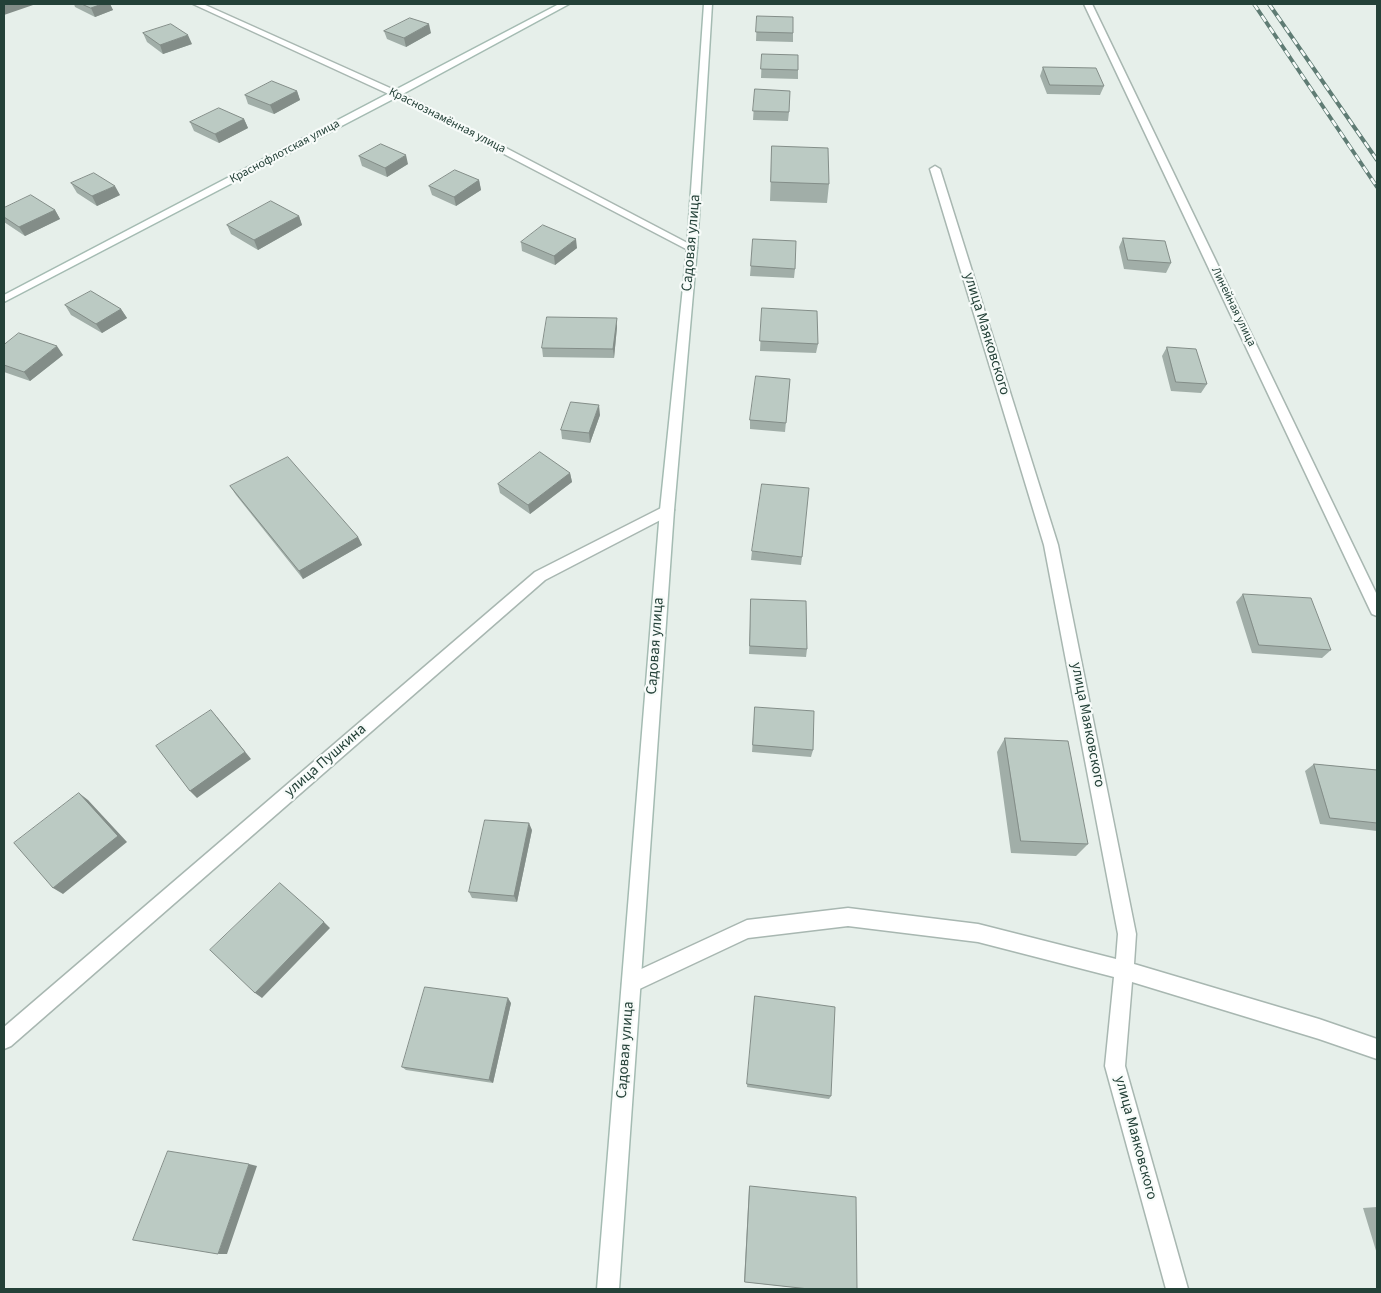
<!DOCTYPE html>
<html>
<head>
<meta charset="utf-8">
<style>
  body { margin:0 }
  #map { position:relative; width:1381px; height:1293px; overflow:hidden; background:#e6efea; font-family:"Source Sans 3",sans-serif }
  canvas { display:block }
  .frame { position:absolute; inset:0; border:5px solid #244138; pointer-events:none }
</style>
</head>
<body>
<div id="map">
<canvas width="1381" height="1293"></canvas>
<div class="frame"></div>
</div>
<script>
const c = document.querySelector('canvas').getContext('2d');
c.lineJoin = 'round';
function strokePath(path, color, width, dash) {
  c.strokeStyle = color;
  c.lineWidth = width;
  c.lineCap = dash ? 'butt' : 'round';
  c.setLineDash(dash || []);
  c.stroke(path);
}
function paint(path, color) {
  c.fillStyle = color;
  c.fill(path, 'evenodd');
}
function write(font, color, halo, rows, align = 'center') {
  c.font = font + ' "Source Sans 3",sans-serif';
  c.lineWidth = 4.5;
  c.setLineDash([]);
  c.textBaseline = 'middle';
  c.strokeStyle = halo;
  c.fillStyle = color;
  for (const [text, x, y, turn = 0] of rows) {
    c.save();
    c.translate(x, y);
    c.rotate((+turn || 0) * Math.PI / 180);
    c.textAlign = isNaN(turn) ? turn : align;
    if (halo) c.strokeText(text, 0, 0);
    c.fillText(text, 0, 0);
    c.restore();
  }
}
const street = new Path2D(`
  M 193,4 L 203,4 L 399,92 L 697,248 L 692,251 L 688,250 L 393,96 Z
  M 1084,4 L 1092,4 L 1377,595 L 1377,616 L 1372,614 L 1370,610 Z
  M 935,166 L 940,169 L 1058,545 L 1136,934 L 1134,964 L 1319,1019 L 1377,1039 L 1377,1059 L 1319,1039 L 1132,982 L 1125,1066 L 1188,1289 L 1166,1289 L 1105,1066 L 1114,977 L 978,942 L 848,926 L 748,938 L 631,993 L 624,991 L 622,984 L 624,977 L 747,920 L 848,908 L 978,924 L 1116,959 L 1118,934 L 1044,545 L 930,169 Z
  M 667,505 L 672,506 L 674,510 L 672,514 L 545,580 L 11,1046 L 4,1049 L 4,1027 L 535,572 Z`);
const secondary = new Path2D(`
  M 559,4 L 569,4 L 399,96 L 4,302 L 4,295 Z
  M 704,4 L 712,4 L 697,248 L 674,510 L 619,1289 L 597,1289 L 660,510 L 687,248 Z`);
strokePath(street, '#a8b7b1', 3);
strokePath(secondary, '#a4bbb2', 3);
paint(street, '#fff');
paint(secondary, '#fff');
const rail = new Path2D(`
  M 1254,4 L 1377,187
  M 1269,4 L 1377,160`);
strokePath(rail, '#5f7c74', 4);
strokePath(rail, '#f7fbf9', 2.5, [7]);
paint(new Path2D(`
  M 74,4 L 110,4 L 113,10 L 95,17 L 75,7 Z
  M 757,16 L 793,33 L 793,42 L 756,41 Z
  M 384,31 L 431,33 L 406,47 L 387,39 Z
  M 143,33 L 192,44 L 163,54 L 147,42 Z
  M 762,54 L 798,70 L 798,79 L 761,78 Z
  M 1043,67 L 1104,86 L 1100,95 L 1047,94 L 1040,76 Z
  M 755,89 L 789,112 L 788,121 L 753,120 Z
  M 297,91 L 300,100 L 274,114 L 248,104 L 245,95 Z
  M 244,119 L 248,128 L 219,143 L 194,131 L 190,122 Z
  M 772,146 L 829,184 L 827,203 L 770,201 Z
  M 359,156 L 408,164 L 387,177 L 362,166 Z
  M 479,180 L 481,190 L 456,206 L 432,195 L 429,186 Z
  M 71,183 L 120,195 L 97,206 L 77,193 Z
  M 4,208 L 55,210 L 60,219 L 25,236 L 4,222 Z
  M 299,216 L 302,225 L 258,250 L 231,234 L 227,225 Z
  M 1123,238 L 1171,263 L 1166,273 L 1124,269 L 1119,247 Z
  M 753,239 L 795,269 L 794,278 L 750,276 Z
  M 521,242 L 577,248 L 555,265 L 522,251 Z
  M 65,305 L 121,309 L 127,318 L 102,333 L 71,315 Z
  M 762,308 L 818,344 L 816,353 L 760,351 Z
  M 617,327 L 614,358 L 543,357 L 542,348 Z
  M 4,345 L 63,355 L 30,381 L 4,372 Z
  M 1167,347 L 1207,384 L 1201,393 L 1171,391 L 1162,356 Z
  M 790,379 L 785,432 L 750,429 L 750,420 Z
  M 600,415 L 590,443 L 562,439 L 561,430 Z
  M 570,473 L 572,482 L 530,514 L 500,493 L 498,484 Z
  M 230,486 L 358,537 L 362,545 L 303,579 L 236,495 Z
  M 752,551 L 802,557 L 801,565 L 751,560 Z
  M 1243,594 L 1331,650 L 1322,658 L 1252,653 L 1236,602 Z
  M 751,599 L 807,649 L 806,657 L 749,654 Z
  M 755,707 L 813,750 L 811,757 L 752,752 Z
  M 1005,738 L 1088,844 L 1076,856 L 1011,853 L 997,752 Z
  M 1314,764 L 1377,770 L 1377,831 L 1320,824 L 1305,771 Z
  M 532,830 L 517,902 L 472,898 L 469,892 Z
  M 755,996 L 831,1096 L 829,1099 L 747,1087 Z
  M 511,1003 L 493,1083 L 406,1070 L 402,1067 Z
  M 750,1186 L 809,1289 L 744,1282 L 749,1188 Z
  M 1377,1207 L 1377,1254 L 1363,1208 Z`), '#a1aea8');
paint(new Path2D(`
  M 7,4 L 36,4 L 4,15 L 4,5 Z
  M 102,4 L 110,4 L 113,10 L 95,17 L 91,8 Z
  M 429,24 L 431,33 L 406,47 L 404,38 Z
  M 188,35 L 192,44 L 163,54 L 160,45 Z
  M 297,91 L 300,100 L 274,114 L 270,105 Z
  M 244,119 L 248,128 L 219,143 L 215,134 Z
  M 406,155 L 408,164 L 387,177 L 385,168 Z
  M 479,180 L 481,190 L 456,206 L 454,197 Z
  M 115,186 L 120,195 L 97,206 L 92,196 Z
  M 55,210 L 60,219 L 25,236 L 19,227 Z
  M 299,216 L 302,225 L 258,250 L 254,240 Z
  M 576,239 L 577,248 L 555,265 L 554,256 Z
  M 121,309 L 127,318 L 102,333 L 96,324 Z
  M 617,318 L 617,327 L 614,358 L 613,349 Z
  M 57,346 L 63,355 L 30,381 L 24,372 Z
  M 599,405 L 600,415 L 590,443 L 589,433 Z
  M 570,473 L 572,482 L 530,514 L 528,505 Z
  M 358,537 L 362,545 L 303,579 L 299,571 Z
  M 217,717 L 251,759 L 197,798 L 190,791 Z
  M 79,793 L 88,800 L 127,842 L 63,894 L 53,888 Z
  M 529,823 L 532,830 L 517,902 L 514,896 Z
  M 324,922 L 330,928 L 262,998 L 255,993 Z
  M 508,998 L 511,1003 L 493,1083 L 489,1080 Z
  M 249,1164 L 257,1166 L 227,1254 L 218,1254 Z`), '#838d88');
const building = new Path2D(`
  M 82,4 L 102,4 L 91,8 Z
  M 757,16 L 793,17 L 793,33 L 756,32 Z
  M 410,18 L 429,24 L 404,38 L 384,31 Z
  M 171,24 L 188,35 L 160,45 L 143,33 Z
  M 762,54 L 798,55 L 798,70 L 761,69 Z
  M 1043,67 L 1096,68 L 1104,86 L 1050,85 Z
  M 272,81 L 297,91 L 270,105 L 245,95 Z
  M 755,89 L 790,91 L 789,112 L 753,111 Z
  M 219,108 L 244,119 L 215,134 L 190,122 Z
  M 381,144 L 406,155 L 385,168 L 359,156 Z
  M 772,146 L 828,148 L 829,184 L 771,182 Z
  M 455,170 L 479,180 L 454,197 L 429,186 Z
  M 94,173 L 115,186 L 92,196 L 71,183 Z
  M 31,195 L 55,210 L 19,227 L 4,217 L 4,208 Z
  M 271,201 L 299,216 L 254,240 L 227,225 Z
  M 543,225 L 576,239 L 554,256 L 521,242 Z
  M 1123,238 L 1165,241 L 1171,263 L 1128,260 Z
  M 753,239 L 796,241 L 795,269 L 751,266 Z
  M 91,291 L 121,309 L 96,324 L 65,305 Z
  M 762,308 L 817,311 L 818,344 L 760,341 Z
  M 547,317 L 617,318 L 613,349 L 542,348 Z
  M 19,333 L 57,346 L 24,372 L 4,365 L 4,345 Z
  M 1167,347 L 1196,349 L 1207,384 L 1176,382 Z
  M 756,376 L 790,379 L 786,423 L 750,420 Z
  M 571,402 L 599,405 L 589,433 L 561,430 Z
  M 540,452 L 570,473 L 528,505 L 498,484 Z
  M 288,457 L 358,537 L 299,571 L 230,486 Z
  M 762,484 L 809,488 L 802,557 L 752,551 Z
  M 1243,594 L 1311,598 L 1331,650 L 1259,645 Z
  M 751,599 L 806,601 L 807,649 L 750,646 Z
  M 755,707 L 814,711 L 813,750 L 753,745 Z
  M 211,710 L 245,752 L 190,791 L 156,746 Z
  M 1005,738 L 1068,741 L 1088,844 L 1021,841 Z
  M 1314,764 L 1377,770 L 1377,823 L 1330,818 Z
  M 79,793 L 118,836 L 53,888 L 14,843 Z
  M 485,820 L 529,823 L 514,896 L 469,892 Z
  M 280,883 L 324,922 L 255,993 L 210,950 Z
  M 425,987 L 508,998 L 489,1080 L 402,1067 Z
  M 755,996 L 835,1007 L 831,1096 L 747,1084 Z
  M 168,1151 L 249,1164 L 218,1254 L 133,1240 Z
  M 750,1186 L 856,1197 L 857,1289 L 809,1289 L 745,1282 Z`);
paint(building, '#bbcac3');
strokePath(building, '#838d88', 1);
write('12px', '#244138', '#f7fbf9', [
  ["Краснознамённая улица",447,121,27],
  ["Краснофлотская улица",285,152,-28],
  ["Линейная улица",1233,307,64]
]);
write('15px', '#244138', '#f7fbf9', [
  ["Садовая улица",692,243,-85],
  ["улица Маяковского",986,334,73],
  ["Садовая улица",656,646,-86],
  ["улица Маяковского",1087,725,79],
  ["улица Пушкина",326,761,-41],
  ["Садовая улица",626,1050,-86],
  ["улица Маяковского",1135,1138,75]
]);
</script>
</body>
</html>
